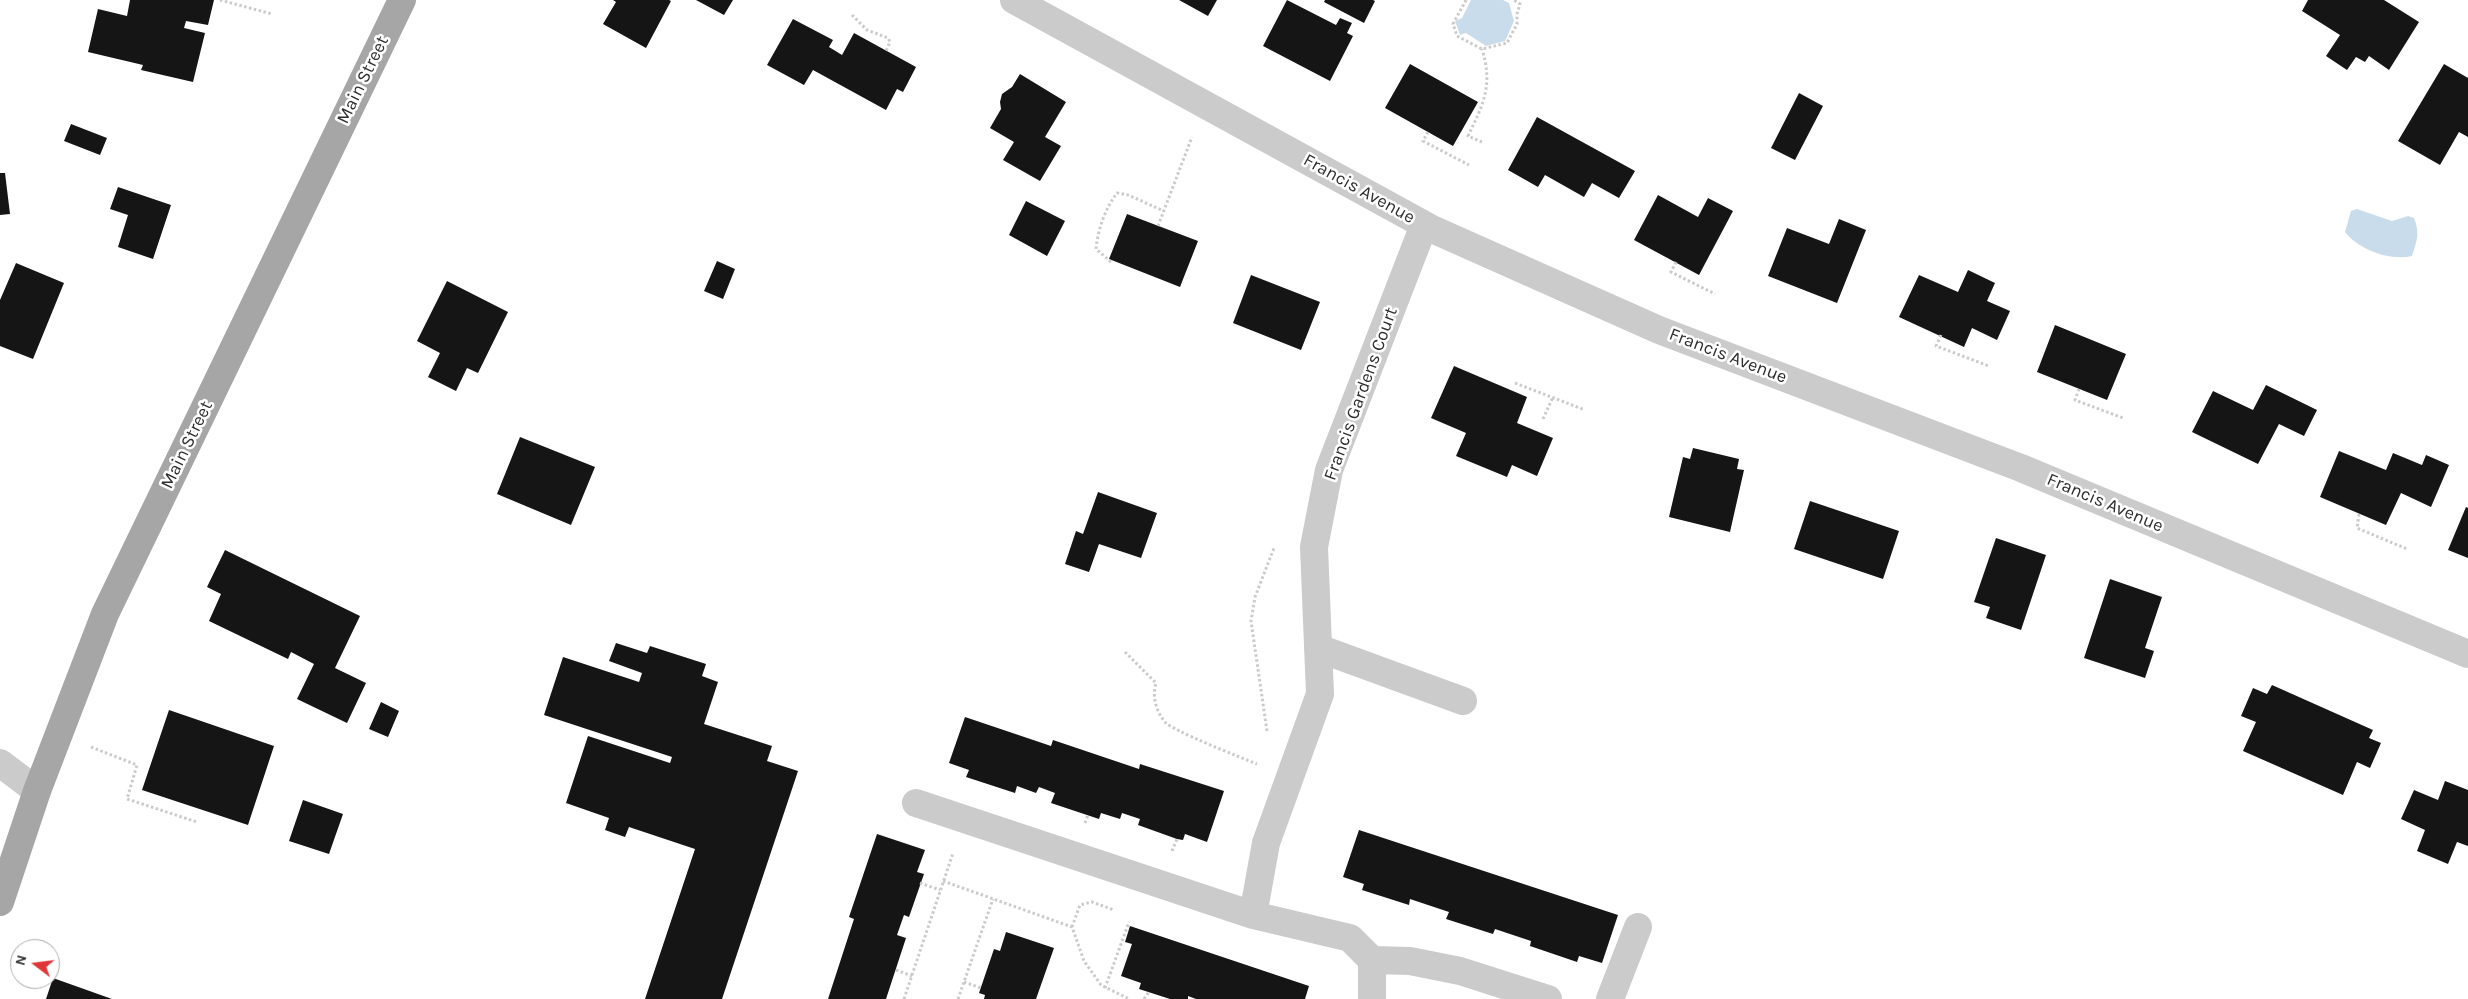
<!DOCTYPE html>
<html>
<head>
<meta charset="utf-8">
<style>
  body { margin:0 }
  #map { position:relative; width:2468px; height:999px; overflow:hidden; background:#fff; font-family:Karla,sans-serif }
  canvas { display:block }
  .north { position:absolute; left:10px; top:939px; width:50px; height:50px; box-sizing:border-box; background:#fff; border:1px solid #ababab; border-radius:50%; rotate:285deg; font-size:14px; font-weight:700; line-height:20px; text-align:center; color:#2e2e2e }
  .north::after { content:''; display:block; margin:auto; width:18px; height:22px; background:#e03638; clip-path:polygon(50% 0,100% 100%,50% 72%,0 100%) }
</style>
</head>
<body>
<div id="map">
<canvas width="2468" height="999"></canvas>
<div class="north">N</div>
</div>
<script>
const c = document.querySelector('canvas').getContext('2d');
c.lineJoin = 'round';
function paint(path, color) {
  c.fillStyle = color;
  c.fill(path, 'evenodd');
}
function strokePath(path, color, width, dash) {
  c.strokeStyle = color;
  c.lineWidth = width;
  c.lineCap = dash ? 'butt' : 'round';
  c.setLineDash(dash || []);
  c.stroke(path);
}
function write(font, color, halo, rows, align = 'center') {
  c.font = font + ' Karla,sans-serif';
  c.lineWidth = 5;
  c.setLineDash([]);
  c.textBaseline = 'middle';
  c.strokeStyle = halo;
  c.fillStyle = color;
  for (const [text, x, y, turn = 0] of rows) {
    c.save();
    c.translate(x, y);
    c.rotate((+turn || 0) * Math.PI / 180);
    c.textAlign = isNaN(turn) ? turn : align;
    if (halo) c.strokeText(text, 0, 0);
    c.fillText(text, 0, 0);
    c.restore();
  }
}
paint(new Path2D(`
  M 1471,0 L 1503,0 L 1509,3 L 1514,21 L 1505,41 L 1486,46 L 1466,33 L 1460,35 L 1455,21 L 1462,18 Z
  M 2357,209 L 2392,221 L 2408,216 L 2414,218 C 2420,233 2417,241 2412,256 C 2390,261 2359,250 2345,232 L 2351,211 Z`), '#c9dceb');
paint(new Path2D(`
  M 130,0 L 214,0 L 208,25 L 186,21 L 184,28 L 205,33 L 193,82 L 141,70 L 143,65 L 88,52 L 98,9 L 127,16 Z
  M 613,0 L 669,0 L 671,1 L 646,48 L 603,24 L 616,2 Z
  M 696,0 L 733,0 L 724,15 Z
  M 1179,0 L 1217,0 L 1208,16 Z
  M 1287,0 L 1336,25 L 1340,18 L 1352,23 L 1347,33 L 1353,36 L 1330,81 L 1263,46 Z
  M 1325,0 L 1373,0 L 1375,1 L 1364,23 L 1324,2 Z
  M 2308,0 L 2384,0 L 2419,22 L 2389,70 L 2369,56 L 2365,62 L 2356,57 L 2347,70 L 2326,56 L 2340,35 L 2302,11 Z
  M 793,19 L 833,40 L 829,47 L 842,55 L 854,33 L 916,67 L 903,92 L 897,89 L 886,110 L 813,70 L 804,85 L 767,65 Z
  M 1410,64 L 1478,102 L 1453,146 L 1385,108 Z
  M 2444,64 L 2468,78 L 2468,137 L 2459,132 L 2440,165 L 2398,141 Z
  M 1020,74 L 1066,102 L 1045,137 L 1061,146 L 1040,181 L 1003,160 L 1014,142 L 990,128 L 1001,109 L 1000,102 L 1002,94 L 1012,87 Z
  M 1799,93 L 1823,106 L 1795,160 L 1771,148 Z
  M 1537,117 L 1635,171 L 1619,198 L 1592,183 L 1584,197 L 1545,175 L 1538,187 L 1508,170 Z
  M 71,124 L 107,138 L 100,155 L 64,141 Z
  M 0,173 L 5,173 L 10,214 L 0,215 Z
  M 118,187 L 171,205 L 153,259 L 118,247 L 128,215 L 110,209 Z
  M 1658,195 L 1698,217 L 1708,198 L 1733,211 L 1699,275 L 1634,240 Z
  M 1026,201 L 1065,221 L 1047,256 L 1009,235 Z
  M 1127,214 L 1198,241 L 1180,287 L 1109,259 Z
  M 1839,219 L 1866,230 L 1837,303 L 1768,276 L 1787,228 L 1829,244 Z
  M 717,261 L 735,269 L 723,299 L 704,291 Z
  M 16,263 L 64,283 L 33,359 L 0,346 L 0,300 Z
  M 1968,270 L 1995,283 L 1987,301 L 2010,311 L 1997,340 L 1972,328 L 1964,347 L 1899,317 L 1919,275 L 1958,292 Z
  M 1251,275 L 1320,302 L 1301,350 L 1233,323 Z
  M 447,281 L 508,312 L 478,373 L 467,368 L 456,391 L 428,377 L 440,353 L 417,341 Z
  M 2055,325 L 2126,354 L 2107,400 L 2037,372 Z
  M 1454,366 L 1527,397 L 1517,423 L 1553,438 L 1537,476 L 1512,465 L 1507,477 L 1456,456 L 1466,433 L 1431,418 Z
  M 2266,385 L 2317,410 L 2304,436 L 2279,424 L 2258,464 L 2192,432 L 2213,391 L 2253,410 Z
  M 520,437 L 595,467 L 571,525 L 497,494 Z
  M 1693,448 L 1739,459 L 1737,469 L 1744,470 L 1730,532 L 1669,517 L 1683,457 L 1690,459 Z
  M 2339,451 L 2386,470 L 2393,453 L 2422,465 L 2426,455 L 2449,465 L 2431,507 L 2401,493 L 2386,525 L 2320,497 Z
  M 1098,492 L 1157,513 L 1141,558 L 1099,544 L 1089,572 L 1065,564 L 1076,531 L 1083,534 Z
  M 1810,501 L 1899,531 L 1883,579 L 1794,549 Z
  M 2466,507 L 2468,508 L 2468,558 L 2448,550 Z
  M 1996,538 L 2046,555 L 2021,630 L 1986,618 L 1990,607 L 1974,602 Z
  M 225,550 L 360,616 L 335,668 L 366,683 L 347,723 L 297,699 L 314,664 L 291,652 L 288,659 L 209,621 L 221,594 L 207,587 Z
  M 2110,579 L 2162,597 L 2145,648 L 2154,651 L 2145,678 L 2084,658 Z
  M 616,643 L 647,653 L 650,646 L 706,664 L 702,676 L 718,682 L 704,724 L 772,746 L 767,761 L 798,771 L 722,999 L 645,999 L 695,849 L 629,827 L 625,837 L 605,830 L 609,818 L 566,803 L 588,736 L 670,763 L 672,757 L 544,715 L 563,657 L 639,682 L 642,673 L 609,661 Z
  M 2272,685 L 2373,730 L 2369,738 L 2381,743 L 2370,768 L 2357,762 L 2343,795 L 2243,751 L 2256,722 L 2241,716 L 2253,688 L 2267,694 Z
  M 381,702 L 399,711 L 388,737 L 369,729 Z
  M 169,710 L 274,746 L 248,825 L 142,790 Z
  M 965,717 L 1051,746 L 1053,740 L 1139,769 L 1140,764 L 1224,791 L 1207,842 L 1185,834 L 1183,840 L 1177,839 L 1138,825 L 1140,819 L 1122,813 L 1120,819 L 1101,813 L 1099,819 L 1051,803 L 1055,793 L 1039,787 L 1036,793 L 1017,786 L 1015,793 L 966,777 L 969,770 L 949,763 Z
  M 2445,781 L 2468,790 L 2468,846 L 2457,842 L 2448,864 L 2417,851 L 2425,830 L 2401,819 L 2414,790 L 2438,800 Z
  M 303,800 L 343,814 L 329,854 L 289,841 Z
  M 1359,830 L 1618,915 L 1602,963 L 1579,956 L 1577,962 L 1530,946 L 1531,941 L 1495,929 L 1493,934 L 1446,919 L 1449,912 L 1410,899 L 1409,905 L 1362,890 L 1364,884 L 1343,877 Z
  M 877,834 L 925,850 L 917,872 L 924,874 L 909,917 L 904,915 L 897,935 L 906,938 L 886,999 L 828,999 L 854,919 L 849,917 Z
  M 1130,926 L 1309,986 L 1305,999 L 1196,999 L 1188,996 L 1188,999 L 1170,999 L 1139,989 L 1141,983 L 1121,976 L 1132,944 L 1125,942 Z
  M 1006,932 L 1054,948 L 1036,999 L 984,999 L 985,995 L 979,993 L 994,949 L 1000,951 Z
  M 53,978 L 112,999 L 46,999 Z`), '#151515');
strokePath(new Path2D(`
  M 220,0 L 272,14
  M 1466,0 L 1453,24 L 1457,36 L 1482,49 L 1507,43 L 1517,24 L 1517,14 L 1520,4 L 1514,0
  M 852,15 L 867,30 L 888,38 L 890,42 L 886,51
  M 1428,132 L 1423,141 L 1469,165
  M 1482,142 L 1468,136 C 1484,103 1493,85 1482,49
  M 1158,226 L 1192,137
  M 1111,262 L 1096,249 C 1098,229 1105,209 1117,193 L 1128,195 L 1164,211
  M 1676,262 L 1671,272 L 1715,294
  M 1941,335 L 1936,346 L 1989,366
  M 1515,383 L 1585,410
  M 2079,389 L 2075,400 L 2123,418
  M 1543,419 L 1553,397
  M 2359,514 L 2357,528 L 2407,549
  M 1125,652 L 1156,683 C 1152,697 1156,711 1165,722 C 1171,730 1242,758 1257,764
  M 1267,731 L 1251,621 L 1255,597 L 1274,548
  M 91,747 L 137,765 L 127,799 L 197,822
  M 1085,823 L 1088,815
  M 1172,851 L 1177,839
  M 943,881 L 1072,927 L 1084,961 L 1101,985 L 1129,999
  M 920,883 L 940,890
  M 1072,927 L 1080,905 L 1092,902 L 1114,910
  M 896,970 L 912,976
  M 964,982 L 981,988
  M 1105,988 L 1129,922
  M 904,999 L 953,853
  M 958,999 L 993,899
  M 1144,999 L 1149,992`), '#cbcbcb', 3, [2.5, 2.5]);
strokePath(new Path2D(`
  M 1014,0 L 1432,229 L 1659,330 L 2021,468 L 2468,654
  M 1318,648 L 1463,701
  M 0,763 L 37,791
  M 916,803 L 1253,915 L 1350,938 L 1372,960 L 1372,999
  M 1253,915 L 1266,843 L 1320,694 L 1314,547 L 1329,470 L 1424,225
  M 1372,960 L 1410,961 L 1460,971 L 1548,999
  M 1610,999 L 1638,927`), '#cbcbcb', 28);
strokePath(new Path2D(`
  M 0,902 L 37,791 L 105,614 L 402,0`), '#a6a6a6', 28);
write('18px', '#2e2e2e', '#fff', [
  ["Main Street",363,80,-64],
  ["Francis Avenue",1359,189,29],
  ["Francis Avenue",1728,356,21],
  ["Francis Gardens Court",1361,394,-70],
  ["Main Street",187,445,-64],
  ["Francis Avenue",2105,503,23]
]);
</script>
</body>
</html>
